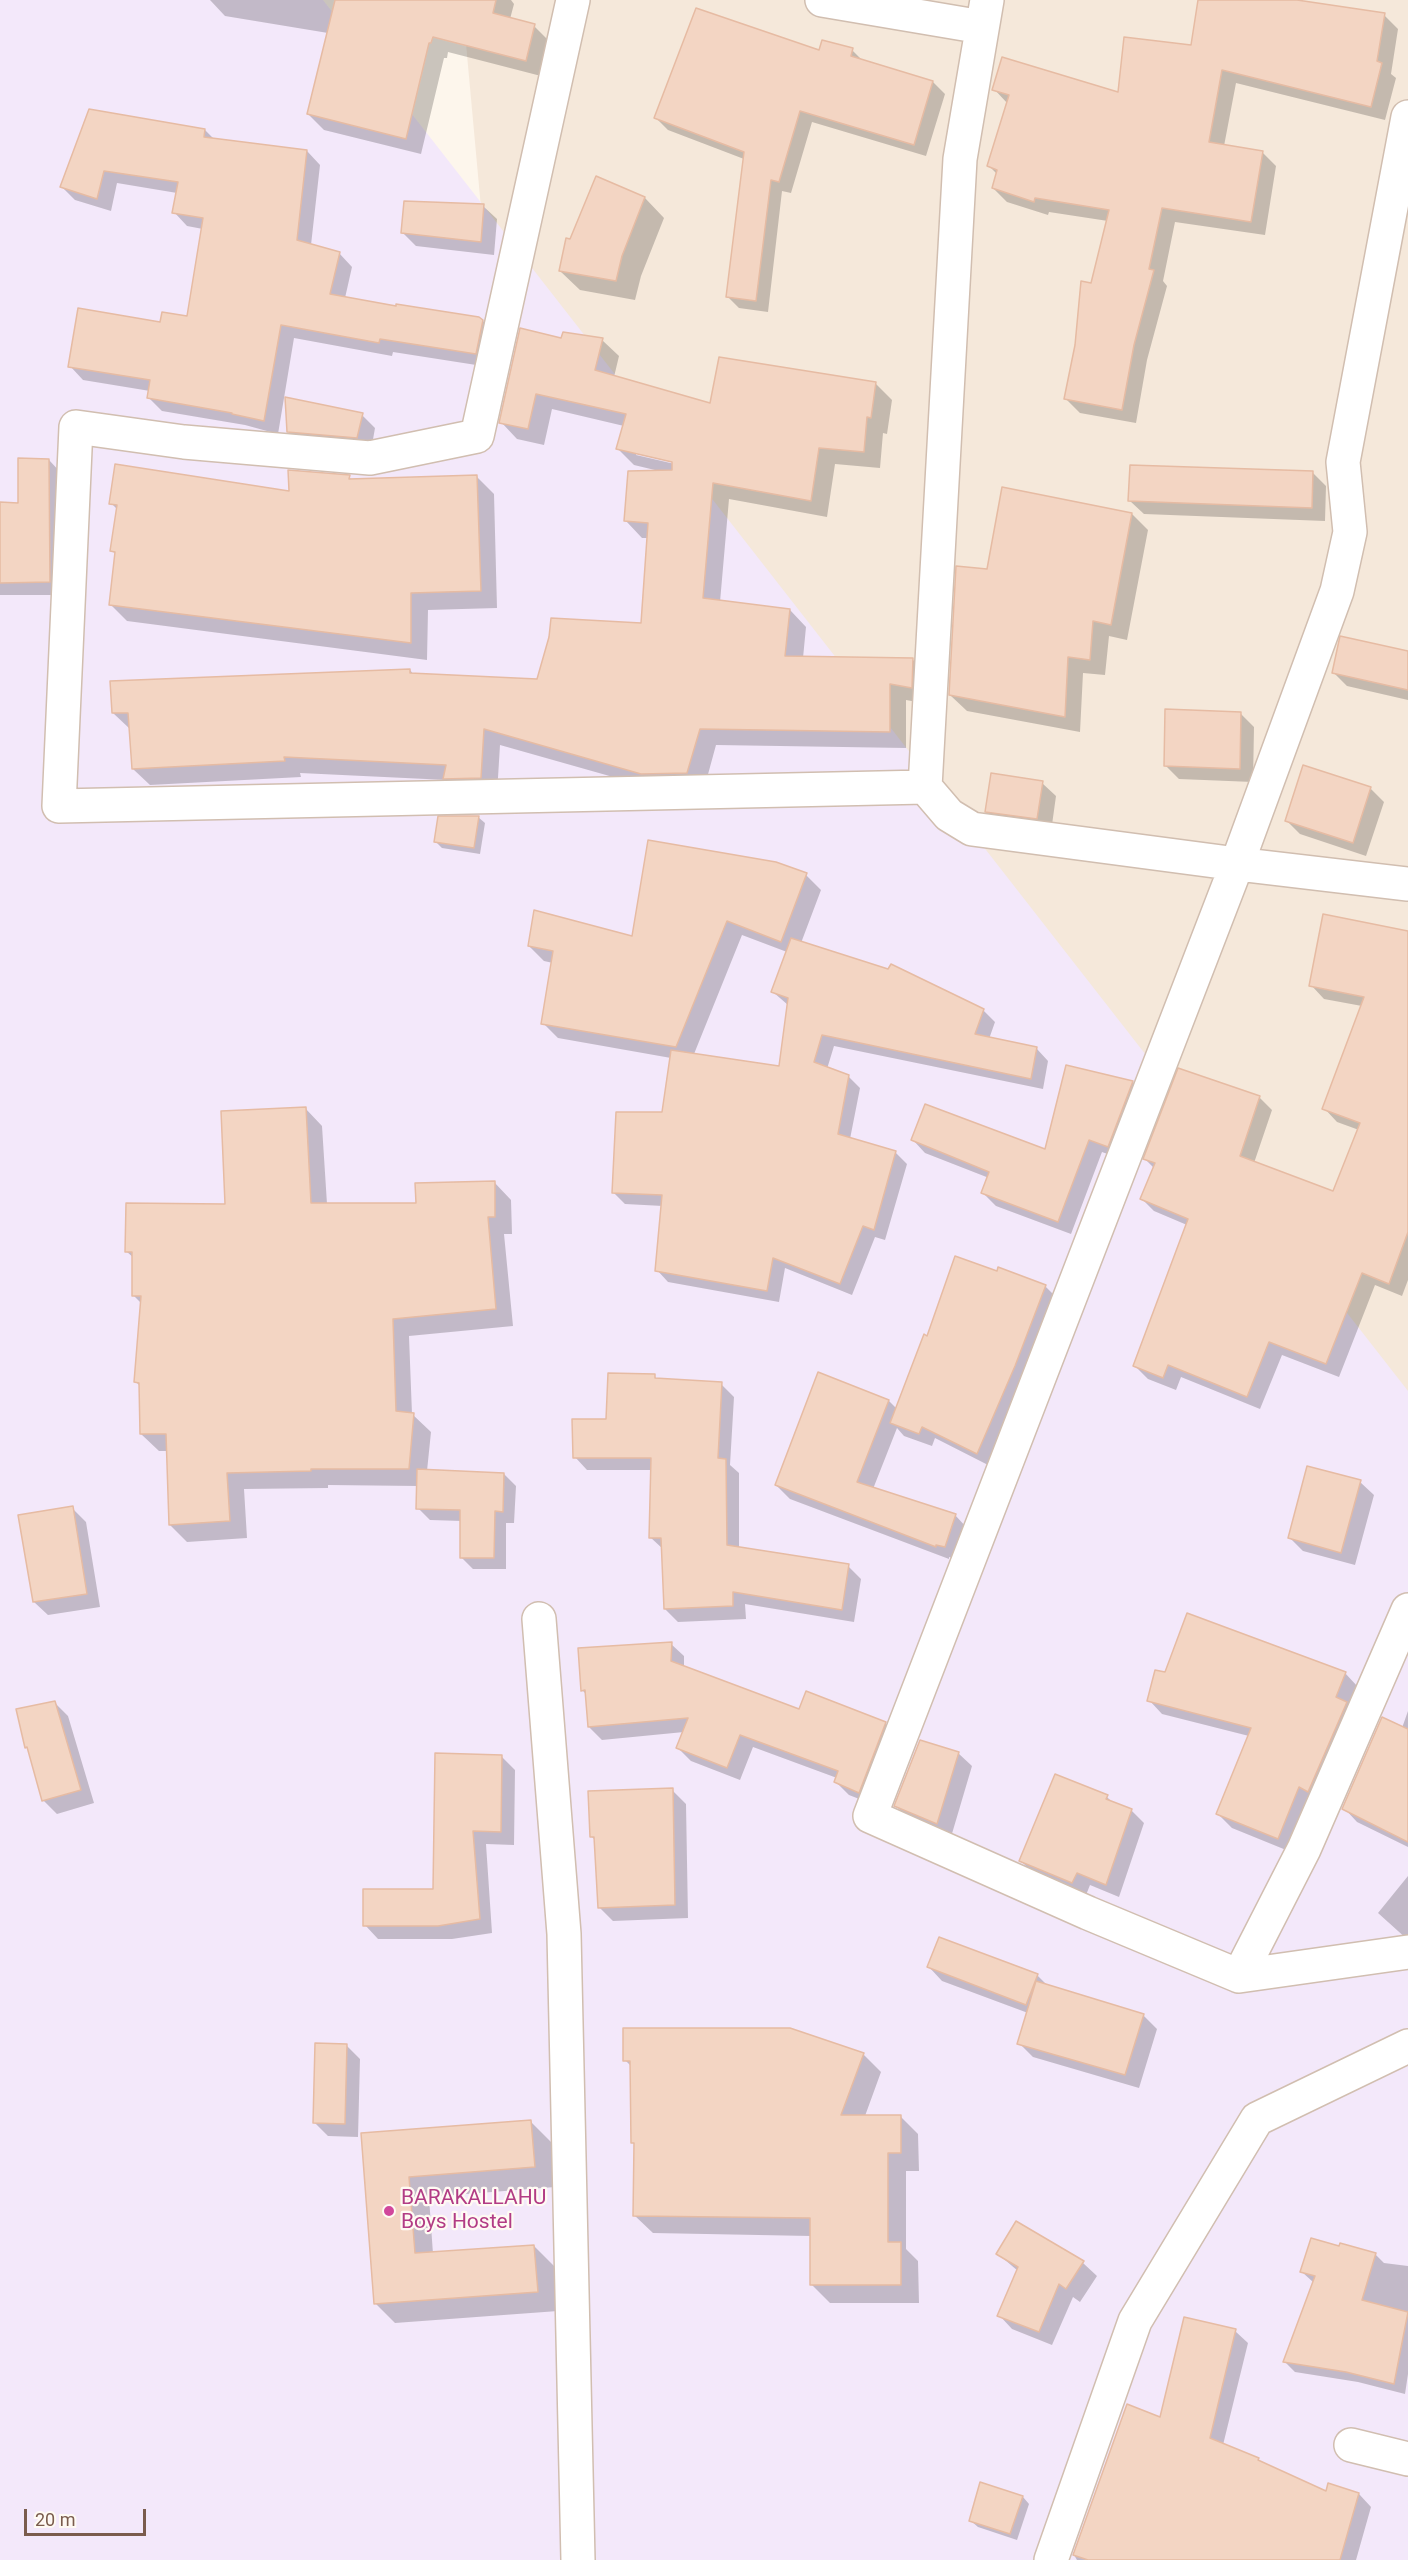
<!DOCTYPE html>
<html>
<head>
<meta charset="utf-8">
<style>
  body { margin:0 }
  #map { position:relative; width:1408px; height:2560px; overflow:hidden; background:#fdf6ec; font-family:Roboto,sans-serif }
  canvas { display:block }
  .scale { position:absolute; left:24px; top:2509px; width:122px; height:27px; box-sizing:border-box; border:3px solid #7a5c4d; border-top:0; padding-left:8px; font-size:18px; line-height:21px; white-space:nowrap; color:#7a5c4d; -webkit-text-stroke:4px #fffaf3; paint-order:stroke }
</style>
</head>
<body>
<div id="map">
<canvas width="1408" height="2560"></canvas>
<div class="scale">20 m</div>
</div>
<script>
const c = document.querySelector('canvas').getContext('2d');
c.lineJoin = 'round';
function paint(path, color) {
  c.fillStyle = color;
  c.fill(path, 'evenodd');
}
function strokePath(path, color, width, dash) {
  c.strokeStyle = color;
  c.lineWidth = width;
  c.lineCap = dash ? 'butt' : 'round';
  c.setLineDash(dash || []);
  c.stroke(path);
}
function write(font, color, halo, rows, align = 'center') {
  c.font = font + ' Roboto,sans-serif';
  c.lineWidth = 4.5;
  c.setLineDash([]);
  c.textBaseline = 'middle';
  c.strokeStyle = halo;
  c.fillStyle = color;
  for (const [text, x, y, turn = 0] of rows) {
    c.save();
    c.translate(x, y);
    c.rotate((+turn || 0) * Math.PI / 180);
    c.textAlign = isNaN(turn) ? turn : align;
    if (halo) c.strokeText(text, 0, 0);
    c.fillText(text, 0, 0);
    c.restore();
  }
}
paint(new Path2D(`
  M 462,0 L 1408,0 L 1408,2000 L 562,1094 Z`), '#f5e8da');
paint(new Path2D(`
  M 0,0 L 323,0 L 1408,1391 L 1408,2560 L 0,2560 Z`), '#f3e8fa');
paint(new Path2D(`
  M 210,0 L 511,0 L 514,4 L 510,19 L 534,26 L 550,42 L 541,76 L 448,52 L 447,58 L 444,58 L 421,154 L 324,130 L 308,114 L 328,33 L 225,16 Z
  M 1199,0 L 1287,0 L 1384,15 L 1398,29 L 1391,74 L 1396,78 L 1385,120 L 1236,83 L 1224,146 L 1262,152 L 1276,166 L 1265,235 L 1175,222 L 1163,281 L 1167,286 L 1147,360 L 1136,423 L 1080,413 L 1066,399 L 1108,221 L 1049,212 L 1048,215 L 1007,202 L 993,188 L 997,174 L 989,166 L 1008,104 L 994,89 L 1119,94 L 1192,46 Z
  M 852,50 L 863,61 L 933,82 L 945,94 L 926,156 L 812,122 L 791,193 L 782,191 L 768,312 L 739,308 L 727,296 L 744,159 L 668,130 L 656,118 L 820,52 Z
  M 205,130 L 215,140 L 307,151 L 320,165 L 311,245 L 339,253 L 352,267 L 345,298 L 483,321 L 496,334 L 489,367 L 393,352 L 392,356 L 294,338 L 278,434 L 245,425 L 162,411 L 149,398 L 150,391 L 83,380 L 70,366 L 161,324 L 188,318 L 203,229 L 187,226 L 174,212 L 177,193 L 117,183 L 111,211 L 75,200 L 62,187 Z
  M 645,198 L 664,218 L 641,276 L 635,300 L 580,290 L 560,271 L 571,241 Z
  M 483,206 L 497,219 L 494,255 L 416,246 L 402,232 Z
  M 562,340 L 602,340 L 619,356 L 614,377 L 711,405 L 875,383 L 892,400 L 887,434 L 883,433 L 880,468 L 835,464 L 827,517 L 729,499 L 720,602 L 790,610 L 806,627 L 803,658 L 913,660 L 929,676 L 928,704 L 906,700 L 906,748 L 716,745 L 704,789 L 659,790 L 500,745 L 497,794 L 462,795 L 447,780 L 300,773 L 301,777 L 150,785 L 133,769 L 130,729 L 113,713 L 410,670 L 414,675 L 538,681 L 643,624 L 649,538 L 642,538 L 626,521 L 659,471 L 634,465 L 618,449 L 624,426 L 552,409 L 544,445 L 517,439 L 501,422 ZM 636,452 L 680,462 L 679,465 L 636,455 Z
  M 362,415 L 375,428 L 371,451 L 302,445 L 288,431 Z
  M 49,460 L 62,474 L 63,595 L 0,595 L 0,503 L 19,504 Z
  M 1313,473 L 1326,486 L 1325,521 L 1144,514 L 1130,501 Z
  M 349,477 L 352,480 L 477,477 L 494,494 L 497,608 L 428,610 L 427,660 L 127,621 L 110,604 L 117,555 L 112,551 L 118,510 L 111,503 L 290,493 Z
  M 1132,514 L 1148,530 L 1127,640 L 1109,636 L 1105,675 L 1083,673 L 1080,732 L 967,711 L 950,695 L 989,571 Z
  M 1408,653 L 1408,700 L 1347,686 L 1334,673 Z
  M 1241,714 L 1254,727 L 1253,782 L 1179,779 L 1165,765 Z
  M 1042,783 L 1056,796 L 1051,832 L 1000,825 L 986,811 Z
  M 1370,788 L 1384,802 L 1366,856 L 1300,834 L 1286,820 Z
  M 478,817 L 485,823 L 480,854 L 442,848 L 435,841 Z
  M 776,863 L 806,875 L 821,890 L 801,943 L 983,1010 L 995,1022 L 989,1039 L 1037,1049 L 1048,1061 L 1043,1089 L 834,1046 L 827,1069 L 848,1076 L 860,1088 L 850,1139 L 895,1152 L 907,1164 L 885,1240 L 875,1237 L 852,1295 L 785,1268 L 779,1302 L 668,1282 L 657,1270 L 663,1206 L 625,1204 L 614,1193 L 663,1114 L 671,1058 L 558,1038 L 543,1023 L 553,963 L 544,961 L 529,946 L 633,938 ZM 742,935 L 787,952 L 773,992 L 788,1005 L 781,1067 L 694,1054 Z
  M 1408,933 L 1408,1280 L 1402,1296 L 1375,1285 L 1339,1377 L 1282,1355 L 1260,1409 L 1181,1377 L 1176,1390 L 1148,1379 L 1135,1366 L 1187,1225 L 1154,1211 L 1141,1198 L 1155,1169 L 1145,1159 L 1259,1097 L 1272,1110 L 1254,1163 L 1334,1193 L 1359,1130 L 1337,1122 L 1324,1108 L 1362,1006 L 1324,999 L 1311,985 Z
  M 1133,1082 L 1145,1095 L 1121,1159 L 1102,1152 L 1071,1234 L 996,1206 L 983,1193 L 989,1178 L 925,1153 L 913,1140 L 1046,1151 Z
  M 305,1108 L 322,1126 L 327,1204 L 417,1204 L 494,1182 L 511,1200 L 512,1234 L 504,1234 L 513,1326 L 409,1336 L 412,1414 L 431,1432 L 427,1471 L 504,1474 L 516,1486 L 514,1523 L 506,1523 L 506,1569 L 473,1569 L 461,1557 L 462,1521 L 430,1520 L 418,1508 L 418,1486 L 328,1485 L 328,1488 L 244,1489 L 247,1538 L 187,1542 L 170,1525 L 168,1451 L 159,1451 L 141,1434 L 140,1386 L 136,1382 L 142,1304 L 134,1296 L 134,1258 L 127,1252 L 227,1206 Z
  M 1045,1286 L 1058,1299 L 990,1466 L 935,1438 L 932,1446 L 904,1436 L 897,1428 L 873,1489 L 955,1515 L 968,1529 L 959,1560 L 949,1557 L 949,1559 L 790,1499 L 776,1485 L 889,1401 L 897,1409 L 928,1338 Z
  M 654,1376 L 658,1380 L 721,1384 L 734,1397 L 730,1465 L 739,1473 L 739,1548 L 848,1566 L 861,1579 L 854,1622 L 745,1604 L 746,1619 L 678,1622 L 665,1609 L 663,1549 L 650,1537 L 653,1470 L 587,1470 L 575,1457 L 608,1420 Z
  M 1360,1482 L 1374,1495 L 1355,1565 L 1303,1551 L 1290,1538 Z
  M 72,1508 L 86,1522 L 100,1607 L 48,1615 L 34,1602 Z
  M 671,1644 L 684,1656 L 684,1667 L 800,1711 L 885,1723 L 898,1736 L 872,1804 L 849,1795 L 836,1782 L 837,1778 L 753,1747 L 740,1780 L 691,1761 L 678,1748 L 684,1732 L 602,1740 L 589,1727 L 586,1694 L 582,1690 Z
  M 1345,1673 L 1358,1687 L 1291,1852 L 1232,1828 L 1218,1814 L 1249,1736 L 1162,1714 L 1149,1700 L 1166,1674 Z
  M 54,1702 L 68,1716 L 94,1803 L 57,1814 L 43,1800 L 29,1751 L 26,1747 Z
  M 1408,1711 L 1408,1847 L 1357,1822 L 1344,1808 L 1402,1728 Z
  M 958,1753 L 972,1766 L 951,1837 L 909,1819 L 896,1806 Z
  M 501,1756 L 515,1770 L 514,1845 L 486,1844 L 492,1933 L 452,1939 L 378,1939 L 365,1925 L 434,1891 Z
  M 672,1790 L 686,1804 L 688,1918 L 613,1921 L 599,1907 L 595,1840 L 591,1836 Z
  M 1107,1797 L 1114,1804 L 1131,1810 L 1144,1823 L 1119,1897 L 1090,1885 L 1086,1895 L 1034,1874 L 1021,1861 Z
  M 1408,1876 L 1408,1940 L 1378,1913 Z
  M 929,1967 L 1037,1975 L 1048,1986 L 1143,2015 L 1157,2029 L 1139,2088 L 1033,2057 L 1019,2043 L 1028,2013 L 942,1981 Z
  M 347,2046 L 360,2059 L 358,2137 L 328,2136 L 315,2123 Z
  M 863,2054 L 881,2072 L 865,2116 L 900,2116 L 918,2134 L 919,2171 L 906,2171 L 906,2249 L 918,2261 L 919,2303 L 830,2303 L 812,2285 L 811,2236 L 653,2233 L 634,2215 L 635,2145 L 633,2143 L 632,2067 L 625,2060 Z
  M 531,2122 L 551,2142 L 555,2187 L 429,2197 L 433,2254 L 534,2246 L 554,2266 L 558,2311 L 395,2323 L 375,2303 L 362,2134 Z
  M 1017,2223 L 1083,2263 L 1097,2276 L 1080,2302 L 1073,2297 L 1052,2345 L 1012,2329 L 999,2315 L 1018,2271 L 998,2254 Z
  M 1340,2248 L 1375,2254 L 1384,2263 L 1408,2266 L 1408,2374 L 1405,2394 L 1358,2382 L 1295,2372 L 1284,2361 L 1313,2282 L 1302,2272 Z
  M 1235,2331 L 1248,2343 L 1223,2445 L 1327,2493 L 1359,2494 L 1371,2507 L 1356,2560 L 1077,2560 L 1074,2555 L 1161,2419 Z
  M 981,2484 L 1023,2497 L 1029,2504 L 1017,2540 L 978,2527 L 971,2521 Z`), '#0003');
const building = new Path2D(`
  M 335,0 L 496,0 L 493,13 L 535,24 L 526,61 L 433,37 L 431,43 L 429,43 L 406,139 L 307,114 Z
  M 1198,0 L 1297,0 L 1385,13 L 1377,61 L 1382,63 L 1371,107 L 1222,70 L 1209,142 L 1263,151 L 1251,222 L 1162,208 L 1149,269 L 1154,270 L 1134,345 L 1122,410 L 1064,399 L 1075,345 L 1081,281 L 1091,283 L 1109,210 L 1035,198 L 1034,202 L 992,188 L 997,170 L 987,166 L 1009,95 L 992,90 L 1002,57 L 1118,92 L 1124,37 L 1191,45 Z
  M 696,8 L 819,50 L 822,40 L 853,48 L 851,56 L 933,81 L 914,145 L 800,111 L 779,182 L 771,180 L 756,301 L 726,297 L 744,152 L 654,118 Z
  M 89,109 L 205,129 L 204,137 L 307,150 L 297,240 L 340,252 L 330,294 L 396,306 L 396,304 L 479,317 L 483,320 L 476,354 L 380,339 L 379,343 L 281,325 L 264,421 L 232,414 L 232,413 L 147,398 L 150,380 L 68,367 L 78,308 L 160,322 L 162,312 L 187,316 L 203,218 L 172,213 L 178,182 L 104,171 L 97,199 L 60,187 Z
  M 596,176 L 645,197 L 622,256 L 616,281 L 559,271 L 566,238 L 570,239 Z
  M 404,201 L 484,204 L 481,242 L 401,233 Z
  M 520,328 L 561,338 L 563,332 L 603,338 L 595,370 L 710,403 L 719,357 L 876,382 L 871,418 L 867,417 L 864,452 L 819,448 L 811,501 L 713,483 L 703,598 L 790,609 L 785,656 L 913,658 L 912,688 L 890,684 L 890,732 L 700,729 L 687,773 L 641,774 L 484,729 L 481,778 L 443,779 L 446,765 L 284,757 L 285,761 L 132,769 L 128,713 L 112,713 L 110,681 L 410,669 L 410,673 L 537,679 L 549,637 L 551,618 L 641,623 L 648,523 L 624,521 L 628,471 L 672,470 L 672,462 L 616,449 L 626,414 L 536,394 L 528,429 L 499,423 Z
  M 285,397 L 363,413 L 357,438 L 287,432 Z
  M 18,458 L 49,459 L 50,582 L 0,583 L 0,502 L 18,503 Z
  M 115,464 L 289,491 L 288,470 L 350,475 L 349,479 L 477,475 L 481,591 L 411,593 L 411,643 L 109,605 L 115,552 L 110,551 L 117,505 L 109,504 Z
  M 1130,465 L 1313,471 L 1312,508 L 1128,501 Z
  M 1002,487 L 1132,513 L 1111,625 L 1093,621 L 1090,660 L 1068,657 L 1065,717 L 949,695 L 956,566 L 987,569 Z
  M 1340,636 L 1408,651 L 1408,690 L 1332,673 Z
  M 1165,709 L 1241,712 L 1240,769 L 1164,766 Z
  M 1303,765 L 1371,787 L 1353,843 L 1285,821 Z
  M 991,773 L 1043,781 L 1037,819 L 985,812 Z
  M 438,816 L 479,816 L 474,848 L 434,842 Z
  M 648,840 L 776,862 L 807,873 L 781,942 L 727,921 L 676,1047 L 541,1024 L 553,951 L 528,946 L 534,910 L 632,936 Z
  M 1323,914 L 1408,931 L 1408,1232 L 1389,1284 L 1362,1273 L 1326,1364 L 1269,1342 L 1247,1397 L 1168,1365 L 1163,1378 L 1133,1366 L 1188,1219 L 1140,1199 L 1155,1163 L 1143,1159 L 1178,1068 L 1260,1096 L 1240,1156 L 1333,1191 L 1360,1123 L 1322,1109 L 1364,997 L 1309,986 Z
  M 791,938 L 888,969 L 891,964 L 984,1009 L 975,1034 L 1037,1047 L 1031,1079 L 822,1035 L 814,1062 L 849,1075 L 838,1134 L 896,1151 L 874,1230 L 863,1226 L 840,1284 L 773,1258 L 767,1291 L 655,1271 L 662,1195 L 612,1193 L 616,1112 L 662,1112 L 671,1050 L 779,1066 L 788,998 L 771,992 Z
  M 1066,1065 L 1133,1081 L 1108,1147 L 1089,1140 L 1058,1222 L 981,1193 L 989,1172 L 911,1140 L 925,1104 L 1045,1149 Z
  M 306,1107 L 311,1203 L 416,1203 L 415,1183 L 495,1181 L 495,1217 L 488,1217 L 496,1309 L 393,1319 L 396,1411 L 414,1413 L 409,1469 L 311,1469 L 311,1471 L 227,1473 L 230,1521 L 169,1525 L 166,1434 L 140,1434 L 139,1383 L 134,1382 L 141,1296 L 132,1296 L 132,1252 L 125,1252 L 126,1203 L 225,1204 L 221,1111 Z
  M 955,1256 L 997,1271 L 998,1267 L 1046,1285 L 1015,1366 L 977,1454 L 922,1427 L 919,1434 L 890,1423 L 924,1334 L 927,1336 Z
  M 818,1372 L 889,1400 L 857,1482 L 956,1514 L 945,1547 L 936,1545 L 936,1547 L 775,1485 Z
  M 608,1373 L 655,1374 L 655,1378 L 722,1382 L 718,1458 L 726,1459 L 727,1545 L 849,1564 L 842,1610 L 733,1592 L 733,1606 L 664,1609 L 661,1538 L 649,1538 L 651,1458 L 573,1458 L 572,1419 L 606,1419 Z
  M 1307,1466 L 1361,1480 L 1341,1553 L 1288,1538 Z
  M 417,1469 L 504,1473 L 503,1512 L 495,1511 L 494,1558 L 460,1558 L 460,1510 L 416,1509 Z
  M 73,1506 L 87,1594 L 33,1602 L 18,1515 Z
  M 1187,1613 L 1346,1672 L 1336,1697 L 1347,1702 L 1308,1792 L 1299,1787 L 1278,1839 L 1216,1814 L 1251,1728 L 1147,1701 L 1155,1670 L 1165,1672 Z
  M 672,1642 L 671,1661 L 799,1709 L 806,1691 L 886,1722 L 859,1793 L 834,1782 L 838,1771 L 740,1735 L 727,1768 L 676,1748 L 688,1718 L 588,1727 L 585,1690 L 581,1691 L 578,1648 Z
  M 55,1701 L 81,1790 L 42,1801 L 27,1747 L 25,1748 L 16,1709 Z
  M 1382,1717 L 1408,1729 L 1408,1842 L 1342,1809 Z
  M 920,1740 L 959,1752 L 937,1824 L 894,1806 Z
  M 435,1753 L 502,1755 L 501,1832 L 473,1831 L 480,1919 L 438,1926 L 363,1926 L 363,1889 L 433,1889 Z
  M 1055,1774 L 1108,1795 L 1106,1799 L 1132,1809 L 1106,1885 L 1077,1873 L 1072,1883 L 1019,1861 Z
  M 673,1788 L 675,1905 L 598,1908 L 594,1837 L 590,1837 L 588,1791 Z
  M 939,1937 L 1038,1974 L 1026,2005 L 927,1967 Z
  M 1036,1981 L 1144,2014 L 1125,2075 L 1017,2044 Z
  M 623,2028 L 790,2028 L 864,2053 L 841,2115 L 901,2115 L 901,2153 L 888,2153 L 888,2242 L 901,2242 L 901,2285 L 810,2285 L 810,2218 L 633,2216 L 634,2143 L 631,2143 L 630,2061 L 623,2061 Z
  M 315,2043 L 347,2044 L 345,2124 L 313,2123 Z
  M 531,2120 L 535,2167 L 409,2177 L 415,2253 L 534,2245 L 538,2292 L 374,2304 L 361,2133 Z
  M 1016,2221 L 1084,2261 L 1066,2289 L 1059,2284 L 1039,2332 L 997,2316 L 1018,2267 L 996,2254 Z
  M 1311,2238 L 1339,2246 L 1340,2243 L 1376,2253 L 1362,2300 L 1408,2312 L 1394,2384 L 1346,2372 L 1283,2362 L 1315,2276 L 1300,2272 Z
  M 1184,2317 L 1236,2329 L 1210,2438 L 1259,2458 L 1258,2460 L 1326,2491 L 1328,2483 L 1359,2493 L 1340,2560 L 1088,2560 L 1073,2555 L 1127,2404 L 1160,2417 Z
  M 980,2482 L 1023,2496 L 1010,2534 L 969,2521 Z`);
paint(building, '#f3d5c3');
strokePath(building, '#e6bba3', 1.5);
const street = new Path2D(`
  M 573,0 L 477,436 L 370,458 L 184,442 L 76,427 L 59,806 L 925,787
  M 822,0 L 982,27
  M 987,0 L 960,159 L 925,787 L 949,815 L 972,829 L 1237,864 L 1408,884
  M 1408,117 L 1343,462 L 1350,532 L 1337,591 L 1237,864 L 870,1816 L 1088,1913 L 1239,1976 L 1304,1849 L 1408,1610
  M 539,1619 L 564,1934 L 578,2560
  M 1239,1976 L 1408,1952
  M 1351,2445 L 1408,2459
  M 1051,2560 L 1135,2321 L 1257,2119 L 1408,2046`);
strokePath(street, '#d1beb0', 36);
strokePath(street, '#fff', 33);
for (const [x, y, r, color] of [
  [389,2211,6,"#d1479c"]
]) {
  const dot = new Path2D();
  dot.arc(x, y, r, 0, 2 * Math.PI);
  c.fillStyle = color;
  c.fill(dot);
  strokePath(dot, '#fffaf3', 2);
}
write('21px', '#b23c85', '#fffaf3', [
  ["BARAKALLAHU",401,2199],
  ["Boys Hostel",401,2223]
], 'left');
</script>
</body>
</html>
